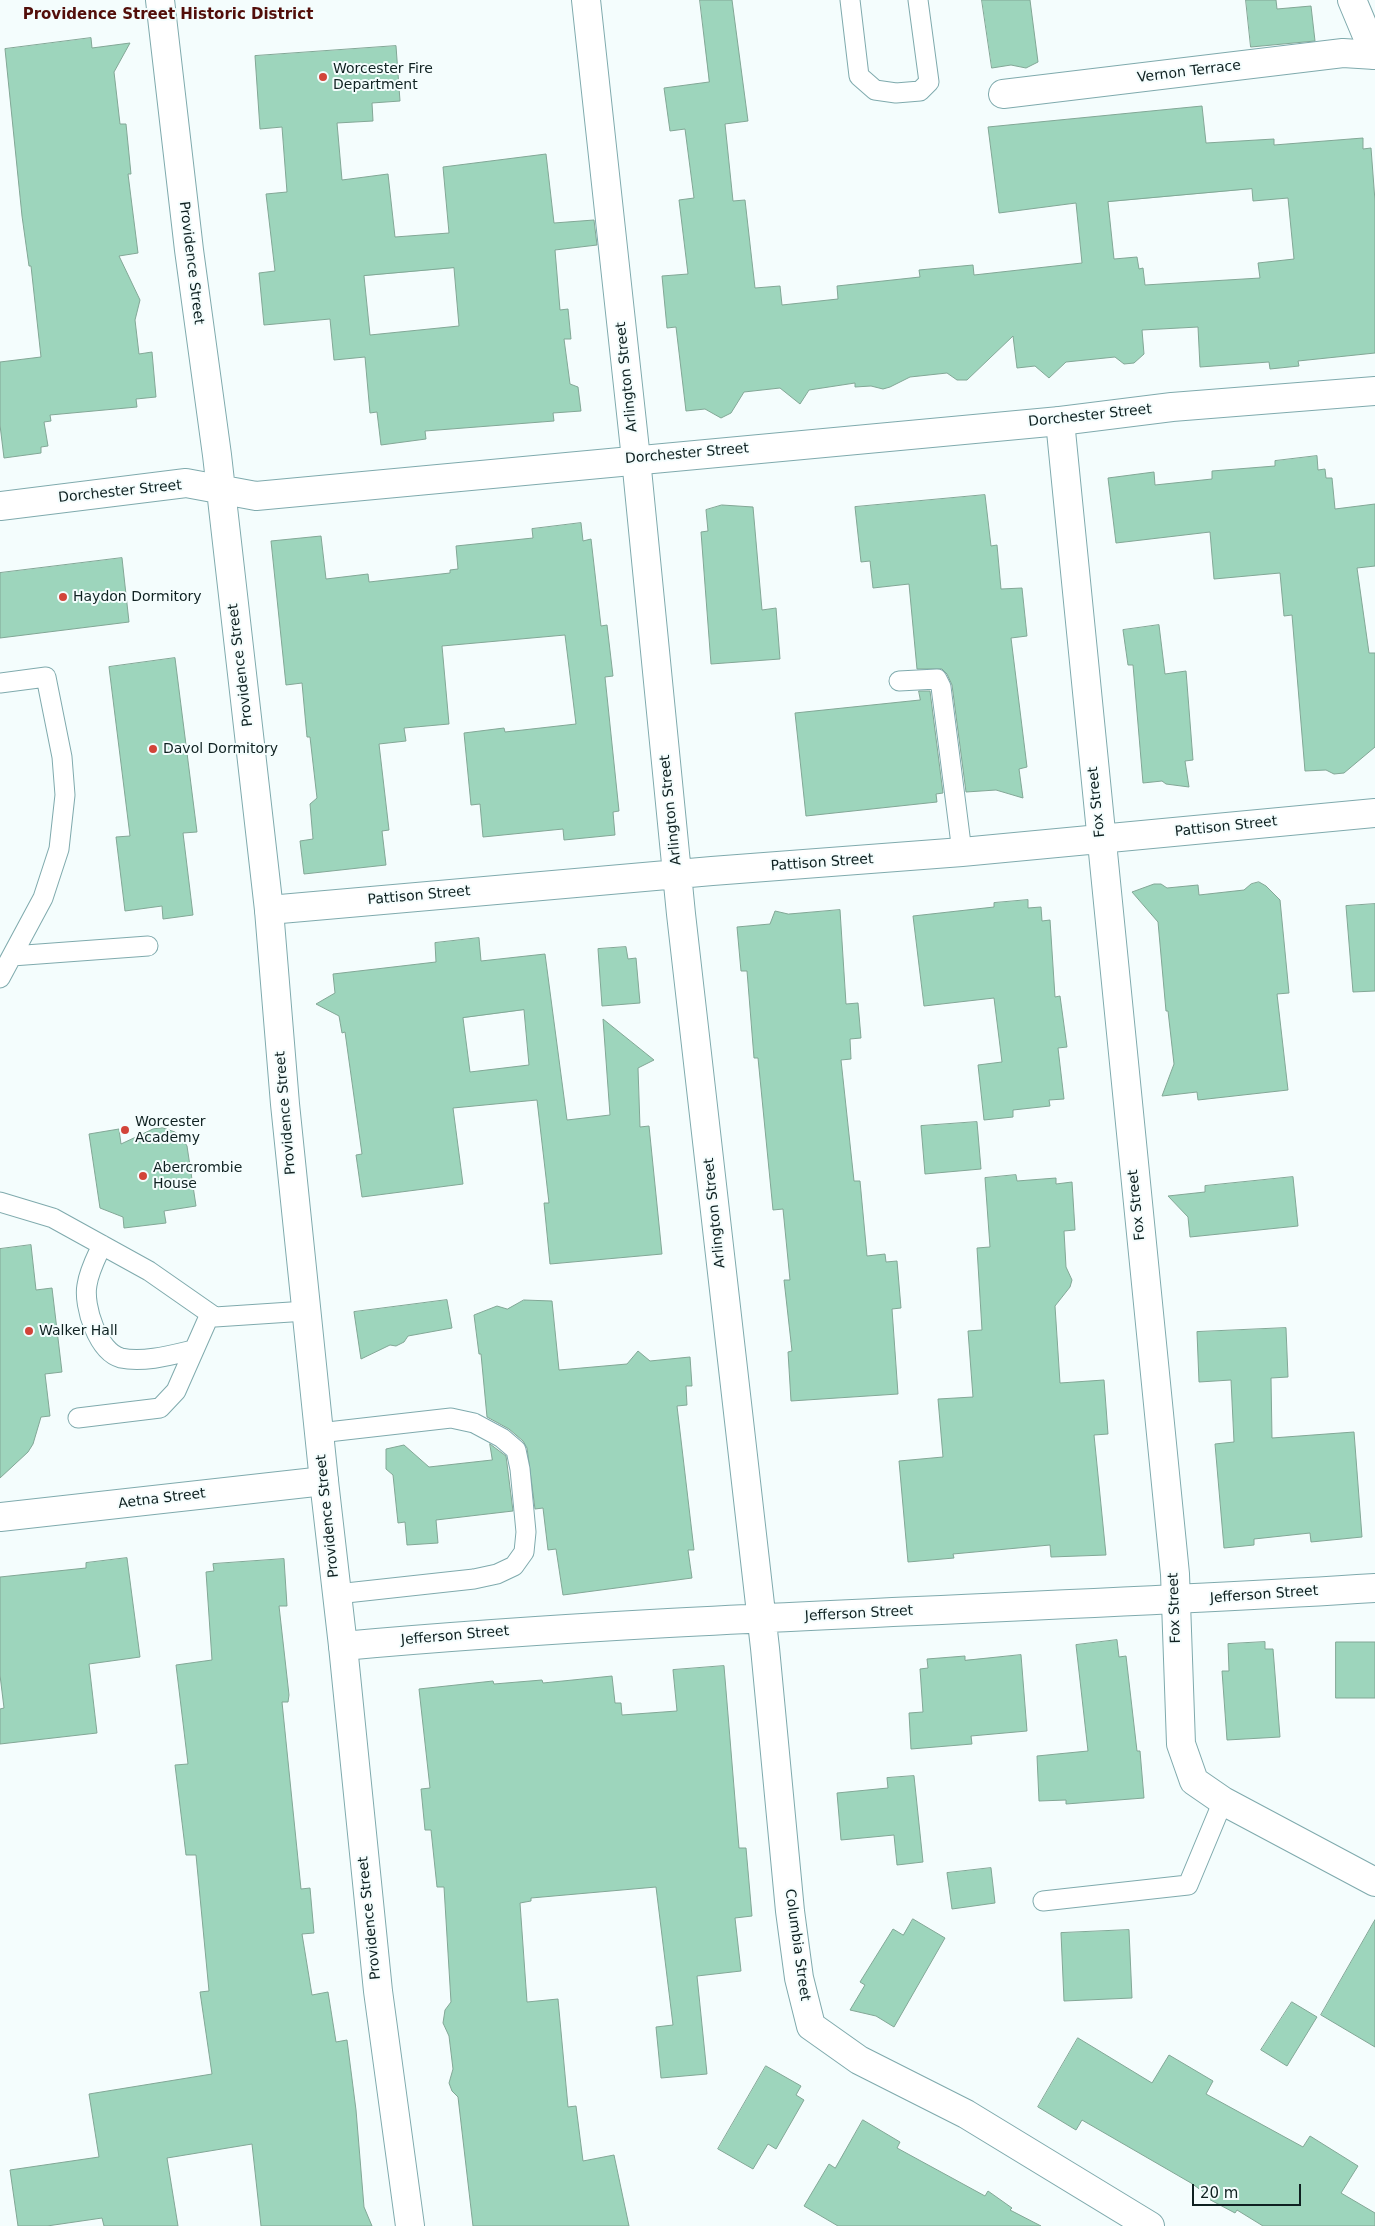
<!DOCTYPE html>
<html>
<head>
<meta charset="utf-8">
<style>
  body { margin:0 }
  #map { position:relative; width:1375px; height:2226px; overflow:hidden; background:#f4fdfd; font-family:"DejaVu Sans",sans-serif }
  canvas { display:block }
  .scale { position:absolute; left:1192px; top:2184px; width:109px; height:22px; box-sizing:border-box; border:2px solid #0f2121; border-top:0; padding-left:6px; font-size:15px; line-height:18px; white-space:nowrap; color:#0f2121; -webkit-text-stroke:4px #f4fdfd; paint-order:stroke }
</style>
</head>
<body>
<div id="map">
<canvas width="1375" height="2226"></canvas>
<div class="scale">20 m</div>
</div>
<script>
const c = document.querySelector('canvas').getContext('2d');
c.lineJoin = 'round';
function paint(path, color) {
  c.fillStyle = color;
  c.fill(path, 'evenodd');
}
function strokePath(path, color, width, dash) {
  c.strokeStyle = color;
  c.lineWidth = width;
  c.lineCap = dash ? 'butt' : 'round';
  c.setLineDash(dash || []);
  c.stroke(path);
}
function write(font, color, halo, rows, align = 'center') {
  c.font = font + ' "DejaVu Sans",sans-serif';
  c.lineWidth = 4;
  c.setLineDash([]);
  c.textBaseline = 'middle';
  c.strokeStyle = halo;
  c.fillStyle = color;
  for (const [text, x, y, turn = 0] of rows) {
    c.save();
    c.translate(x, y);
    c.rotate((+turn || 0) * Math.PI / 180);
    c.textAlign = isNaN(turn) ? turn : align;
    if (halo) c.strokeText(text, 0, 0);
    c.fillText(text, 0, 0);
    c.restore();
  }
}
const building = new Path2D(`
  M 700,0 L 732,0 L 748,121 L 725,124 L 733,201 L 745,200 L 755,288 L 780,286 L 782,305 L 838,299 L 837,286 L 920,277 L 919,270 L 973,265 L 974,275 L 1082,263 L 1076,203 L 999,213 L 988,127 L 1202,106 L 1206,143 L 1274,139 L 1274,145 L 1363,138 L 1363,149 L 1371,148 L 1375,201 L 1375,353 L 1298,361 L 1299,366 L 1270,369 L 1269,362 L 1200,367 L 1198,327 L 1142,330 L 1144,354 L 1134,363 L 1124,364 L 1115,357 L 1066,362 L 1049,378 L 1035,366 L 1017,368 L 1013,336 L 967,380 L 957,380 L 947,373 L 910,377 L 890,387 L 883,389 L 871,386 L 855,387 L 855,383 L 809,390 L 800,404 L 780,388 L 744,392 L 731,413 L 721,418 L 705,409 L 686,411 L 676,327 L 667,328 L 662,276 L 688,274 L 679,200 L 694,198 L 685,129 L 670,131 L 664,88 L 709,82 ZM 1252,189 L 1253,201 L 1288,198 L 1294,259 L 1258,263 L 1260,278 L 1145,285 L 1143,268 L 1139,269 L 1137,257 L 1114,259 L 1108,202 Z
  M 982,0 L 1030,0 L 1038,62 L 1026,68 L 1011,65 L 992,68 Z
  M 1246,0 L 1276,0 L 1277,9 L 1311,6 L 1315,41 L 1251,47 Z
  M 91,38 L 92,48 L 130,43 L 114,72 L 120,124 L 126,124 L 131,174 L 128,174 L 138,253 L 119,256 L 140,300 L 135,320 L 139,354 L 152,352 L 156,397 L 136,399 L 137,407 L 50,415 L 51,421 L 44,422 L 48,446 L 41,447 L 41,453 L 4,458 L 0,425 L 0,362 L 41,357 L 31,266 L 29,266 L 22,216 L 5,49 Z
  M 396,46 L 400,101 L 372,103 L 373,121 L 337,123 L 342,180 L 388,174 L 395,237 L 449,233 L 443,167 L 546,154 L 554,223 L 594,220 L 597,245 L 555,250 L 560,310 L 568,309 L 571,339 L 564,339 L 570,384 L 578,387 L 581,411 L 553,413 L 554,421 L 425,431 L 426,439 L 381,445 L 377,412 L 370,413 L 365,357 L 334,360 L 330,319 L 264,325 L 259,273 L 275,271 L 266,194 L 287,192 L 282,127 L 260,129 L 255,56 ZM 454,268 L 459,326 L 370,335 L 364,276 Z
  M 1317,456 L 1318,470 L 1325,469 L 1326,478 L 1332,478 L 1335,509 L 1375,504 L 1375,566 L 1357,568 L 1369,653 L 1375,653 L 1375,747 L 1344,773 L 1334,774 L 1326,770 L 1305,771 L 1292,615 L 1284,616 L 1280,573 L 1214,579 L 1210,532 L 1116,543 L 1108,478 L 1154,472 L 1155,485 L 1212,479 L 1212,471 L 1275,466 L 1275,461 Z
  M 985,495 L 991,546 L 997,545 L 1001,589 L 1022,588 L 1027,636 L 1011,638 L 1027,767 L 1019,769 L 1023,798 L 996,790 L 966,792 L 952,685 L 947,674 L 942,669 L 917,669 L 909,584 L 873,588 L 870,561 L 861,562 L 855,507 Z
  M 722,505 L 753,507 L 762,610 L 776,608 L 780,659 L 711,664 L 701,532 L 708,531 L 706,510 Z
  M 581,523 L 583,541 L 591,539 L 601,626 L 607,625 L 613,676 L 605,677 L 619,811 L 613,812 L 615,835 L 564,840 L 563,829 L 483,837 L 480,804 L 471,805 L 464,733 L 504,728 L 505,732 L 576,724 L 565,635 L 442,646 L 449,724 L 404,728 L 406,741 L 379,744 L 389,830 L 382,831 L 386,865 L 304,874 L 300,841 L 313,839 L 310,804 L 317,798 L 310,737 L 307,737 L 302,683 L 286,685 L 271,541 L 321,536 L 326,579 L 368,574 L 369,582 L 450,573 L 450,570 L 458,569 L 456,546 L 533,538 L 532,529 Z
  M 122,558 L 129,622 L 0,638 L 0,573 Z
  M 1159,625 L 1165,674 L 1186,671 L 1193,760 L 1185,761 L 1189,787 L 1166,784 L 1162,781 L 1143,783 L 1133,665 L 1128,665 L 1123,630 Z
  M 175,658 L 197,832 L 183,833 L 193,915 L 163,919 L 162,906 L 125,911 L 116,837 L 130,836 L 109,667 Z
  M 919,691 L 930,691 L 943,793 L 936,794 L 937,802 L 806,816 L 795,713 L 920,700 Z
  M 1259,882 L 1266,886 L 1280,900 L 1289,993 L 1277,994 L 1288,1090 L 1198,1100 L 1197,1092 L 1162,1096 L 1174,1064 L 1168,1011 L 1166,1011 L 1158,922 L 1132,892 L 1154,884 L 1161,884 L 1167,888 L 1198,885 L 1199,895 L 1244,890 L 1251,884 Z
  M 1028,900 L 1028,908 L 1041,907 L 1042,921 L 1050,920 L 1055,997 L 1060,996 L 1067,1047 L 1058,1048 L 1064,1099 L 1049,1100 L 1050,1106 L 1013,1110 L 1013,1117 L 984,1120 L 978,1065 L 1002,1062 L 994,998 L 924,1006 L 913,916 L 994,907 L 994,903 Z
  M 1375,904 L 1375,991 L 1353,992 L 1346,906 Z
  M 840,910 L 846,1004 L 858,1003 L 861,1038 L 850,1039 L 851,1059 L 841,1060 L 854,1181 L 860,1181 L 867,1256 L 885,1254 L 886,1262 L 897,1261 L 901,1308 L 892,1309 L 898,1394 L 791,1401 L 788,1352 L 792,1351 L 784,1280 L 790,1280 L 783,1209 L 773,1210 L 758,1058 L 754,1058 L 747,971 L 741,971 L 737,927 L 770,924 L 775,911 L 788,914 Z
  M 479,938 L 481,961 L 545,954 L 567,1120 L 610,1115 L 603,1019 L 654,1060 L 638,1068 L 640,1127 L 649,1126 L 662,1254 L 550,1264 L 544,1203 L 549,1203 L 537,1100 L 453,1108 L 463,1184 L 362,1197 L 356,1155 L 362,1154 L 345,1032 L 342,1033 L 339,1016 L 316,1004 L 335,993 L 333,974 L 436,962 L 435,943 ZM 524,1010 L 529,1065 L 470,1072 L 463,1018 Z
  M 626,947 L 628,959 L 636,958 L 640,1003 L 602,1006 L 598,949 Z
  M 977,1122 L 981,1169 L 925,1174 L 921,1126 Z
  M 163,1128 L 175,1132 L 182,1138 L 187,1146 L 196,1206 L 164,1211 L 166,1223 L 124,1228 L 123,1217 L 100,1208 L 89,1134 L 119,1129 L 121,1144 L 153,1129 Z
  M 1016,1175 L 1017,1181 L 1056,1178 L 1056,1184 L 1072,1182 L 1075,1230 L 1064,1231 L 1066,1267 L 1072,1280 L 1070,1287 L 1055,1306 L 1060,1383 L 1104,1380 L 1108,1434 L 1094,1435 L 1106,1555 L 1051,1557 L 1050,1545 L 953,1554 L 954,1558 L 908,1562 L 899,1461 L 943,1457 L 938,1399 L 973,1397 L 968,1331 L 982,1330 L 977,1248 L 990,1247 L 985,1178 Z
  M 1293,1177 L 1298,1226 L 1190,1237 L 1188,1217 L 1168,1196 L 1205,1192 L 1205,1186 Z
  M 31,1245 L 36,1290 L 52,1288 L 62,1372 L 45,1374 L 50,1416 L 41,1417 L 33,1444 L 28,1452 L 0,1478 L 0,1249 Z
  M 447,1300 L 452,1328 L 408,1336 L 404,1342 L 396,1346 L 390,1345 L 361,1359 L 354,1312 Z
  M 524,1300 L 552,1301 L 559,1370 L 627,1364 L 638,1351 L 650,1361 L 690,1357 L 692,1386 L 686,1386 L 687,1405 L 677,1406 L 694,1550 L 688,1550 L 692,1578 L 563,1595 L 556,1549 L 548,1550 L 543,1508 L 535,1509 L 527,1448 L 523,1441 L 509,1429 L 487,1417 L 481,1354 L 479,1354 L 474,1315 L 497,1306 L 507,1309 Z
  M 1286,1328 L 1288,1377 L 1271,1378 L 1272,1438 L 1354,1432 L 1362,1537 L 1311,1542 L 1310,1533 L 1254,1539 L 1254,1545 L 1224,1548 L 1215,1444 L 1234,1442 L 1231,1380 L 1199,1382 L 1197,1332 Z
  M 490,1444 L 506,1456 L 513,1511 L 436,1520 L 438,1543 L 407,1545 L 405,1522 L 398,1523 L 393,1475 L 386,1469 L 386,1449 L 404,1445 L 429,1467 L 492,1460 Z
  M 127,1558 L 140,1657 L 89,1664 L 97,1733 L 0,1744 L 0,1709 L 4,1708 L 0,1675 L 0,1577 L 86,1568 L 86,1563 Z
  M 284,1559 L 287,1606 L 279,1606 L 289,1695 L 288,1702 L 282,1702 L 301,1889 L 310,1888 L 314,1933 L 302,1934 L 312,1995 L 328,1992 L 336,2042 L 347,2040 L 356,2110 L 364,2207 L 372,2226 L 261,2226 L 252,2144 L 167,2158 L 178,2226 L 104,2226 L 102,2218 L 47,2226 L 18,2226 L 10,2170 L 99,2157 L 89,2094 L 212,2074 L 200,1992 L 209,1991 L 196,1855 L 186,1855 L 175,1765 L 188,1764 L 176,1665 L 212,1660 L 206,1572 L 214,1571 L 213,1564 Z
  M 1117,1640 L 1119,1657 L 1126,1656 L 1137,1751 L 1140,1751 L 1144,1798 L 1066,1804 L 1066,1800 L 1039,1801 L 1037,1756 L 1088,1751 L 1076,1645 Z
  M 1265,1642 L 1265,1649 L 1273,1649 L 1280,1737 L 1227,1740 L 1222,1671 L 1229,1671 L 1228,1644 Z
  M 1336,1642 L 1375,1642 L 1375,1698 L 1336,1698 Z
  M 1021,1655 L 1027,1731 L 971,1736 L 972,1744 L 911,1749 L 909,1713 L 923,1712 L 920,1669 L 928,1668 L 927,1659 L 965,1656 L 965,1660 Z
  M 724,1666 L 739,1848 L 746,1848 L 752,1916 L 735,1918 L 741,1971 L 697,1976 L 707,2074 L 661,2078 L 656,2027 L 673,2025 L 656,1887 L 531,1898 L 531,1901 L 520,1903 L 527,2002 L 558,1999 L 568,2107 L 576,2106 L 583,2161 L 614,2155 L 629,2226 L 473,2226 L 458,2097 L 452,2091 L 449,2083 L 453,2069 L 449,2036 L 443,2023 L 445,2010 L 451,2002 L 444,1887 L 437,1887 L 431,1830 L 425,1830 L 421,1789 L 430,1788 L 419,1689 L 493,1681 L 494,1684 L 542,1680 L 543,1683 L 612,1676 L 615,1703 L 621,1703 L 622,1715 L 677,1711 L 673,1670 Z
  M 914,1776 L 923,1862 L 897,1865 L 894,1835 L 841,1840 L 837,1793 L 888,1788 L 887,1778 Z
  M 991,1868 L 995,1903 L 952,1909 L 947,1873 Z
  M 913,1919 L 945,1938 L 894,2027 L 876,2016 L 850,2010 L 865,1985 L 860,1982 L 893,1929 L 903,1935 Z
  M 1375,1920 L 1375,2047 L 1321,2015 Z
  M 1129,1930 L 1132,1998 L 1064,2001 L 1061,1933 Z
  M 1292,2002 L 1317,2017 L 1287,2066 L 1261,2050 Z
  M 1078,2038 L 1152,2083 L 1169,2055 L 1213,2081 L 1206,2094 L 1303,2147 L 1310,2136 L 1358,2166 L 1341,2193 L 1375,2213 L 1375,2226 L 1263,2226 L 1237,2210 L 1235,2213 L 1203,2196 L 1205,2193 L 1191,2183 L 1082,2120 L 1076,2130 L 1038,2107 Z
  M 766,2066 L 801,2086 L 796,2095 L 804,2100 L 776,2149 L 768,2144 L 753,2169 L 718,2149 Z
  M 863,2120 L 900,2142 L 897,2148 L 985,2196 L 988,2191 L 1012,2208 L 1010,2210 L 1041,2226 L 838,2226 L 804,2206 L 829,2164 L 835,2168 Z`);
paint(building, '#9dd5bc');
strokePath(building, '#82a796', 1);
const lane = new Path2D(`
  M 850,0 L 859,76 L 875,90 L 896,93 L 920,91 L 929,82 L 918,0
  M 899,681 L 937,679 L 941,687 L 962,852
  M 0,683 L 46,677 L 62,757 L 65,795 L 59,849 L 43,898 L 0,978
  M 12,956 L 148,946
  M 0,1202 L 53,1218 L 149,1271 L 215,1317 L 306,1311
  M 102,1245 C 96,1258 89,1271 87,1285 C 83,1306 98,1352 121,1358 C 143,1363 172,1355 193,1350
  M 78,1418 L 160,1408 L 176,1391 L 210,1314
  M 319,1433 L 451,1418 L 474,1423 L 502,1438 L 516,1450 L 520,1469 L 526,1532 L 524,1552 L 514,1566 L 497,1574 L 474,1579 L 337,1594
  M 1043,1901 L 1188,1885 L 1223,1801`);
const street = new Path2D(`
  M 586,0 L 636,459 L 681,914 L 765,1648 L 790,1911 L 799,1978 L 811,2026 L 859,2060 L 966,2114 L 1150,2226
  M 1003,94 L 1343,53 L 1375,55
  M 1060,421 L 1175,1574 L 1181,1744 L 1194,1781 L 1223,1801 L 1375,1882
  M 269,910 L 712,871 L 962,852 L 1375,813
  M 0,1517 L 324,1481
  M 343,1646 C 687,1615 1031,1610 1375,1588`);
const secondary = new Path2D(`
  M 160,0 L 189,250 L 217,455 L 269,910 L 285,1104 L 324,1481 L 343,1646 L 378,1991 L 410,2226
  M 1352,0 L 1375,55
  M 0,506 L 186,483 L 256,496 L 1060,421 L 1172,407 L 1375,391`);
strokePath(lane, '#7faaad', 21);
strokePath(street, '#7faaad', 30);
strokePath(secondary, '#7faaad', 30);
strokePath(lane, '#fff', 19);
strokePath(street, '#fff', 28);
strokePath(secondary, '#fff', 28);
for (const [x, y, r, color] of [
  [323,77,5,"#d24439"],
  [63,597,5,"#d24439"],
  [153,749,5,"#d24439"],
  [125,1130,5,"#d24439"],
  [143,1176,5,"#d24439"],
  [29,1331,5,"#d24439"]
]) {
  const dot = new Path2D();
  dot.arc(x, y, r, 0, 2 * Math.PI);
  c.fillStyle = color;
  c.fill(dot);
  strokePath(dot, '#f4fdfd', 2);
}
write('14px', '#0f2121', '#f4fdfd', [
  ["Worcester Fire",333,69],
  ["Department",333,85],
  ["Haydon Dormitory",73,597],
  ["Davol Dormitory",163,749],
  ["Worcester",135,1122],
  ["Academy",135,1138],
  ["Abercrombie",153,1168],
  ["House",153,1184],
  ["Walker Hall",39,1331]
], 'left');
write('14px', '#0f2121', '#f4fdfd', [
  ["Vernon Terrace",1189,72,-7],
  ["Providence Street",191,263,83],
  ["Arlington Street",627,377,-96],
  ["Dorchester Street",1090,416,-6],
  ["Dorchester Street",687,454,-5],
  ["Dorchester Street",120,492,-6],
  ["Providence Street",241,665,-97],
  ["Fox Street",1097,802,-96],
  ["Arlington Street",671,810,-96],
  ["Pattison Street",1226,827,-6],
  ["Pattison Street",822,863,-4],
  ["Pattison Street",419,896,-5],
  ["Providence Street",286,1113,-95],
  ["Fox Street",1137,1205,-96],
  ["Arlington Street",715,1213,-96],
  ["Aetna Street",162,1499,-7],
  ["Providence Street",328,1516,-96],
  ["Jefferson Street",1264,1595,-4],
  ["Fox Street",1175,1608,-92],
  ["Jefferson Street",859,1614,-3],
  ["Jefferson Street",455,1636,-5],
  ["Providence Street",370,1918,-96],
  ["Columbia Street",797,1945,82]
]);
write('bold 15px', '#520e0a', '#f4fdfd', [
  ["Providence Street Historic District",168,15]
]);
</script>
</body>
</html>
